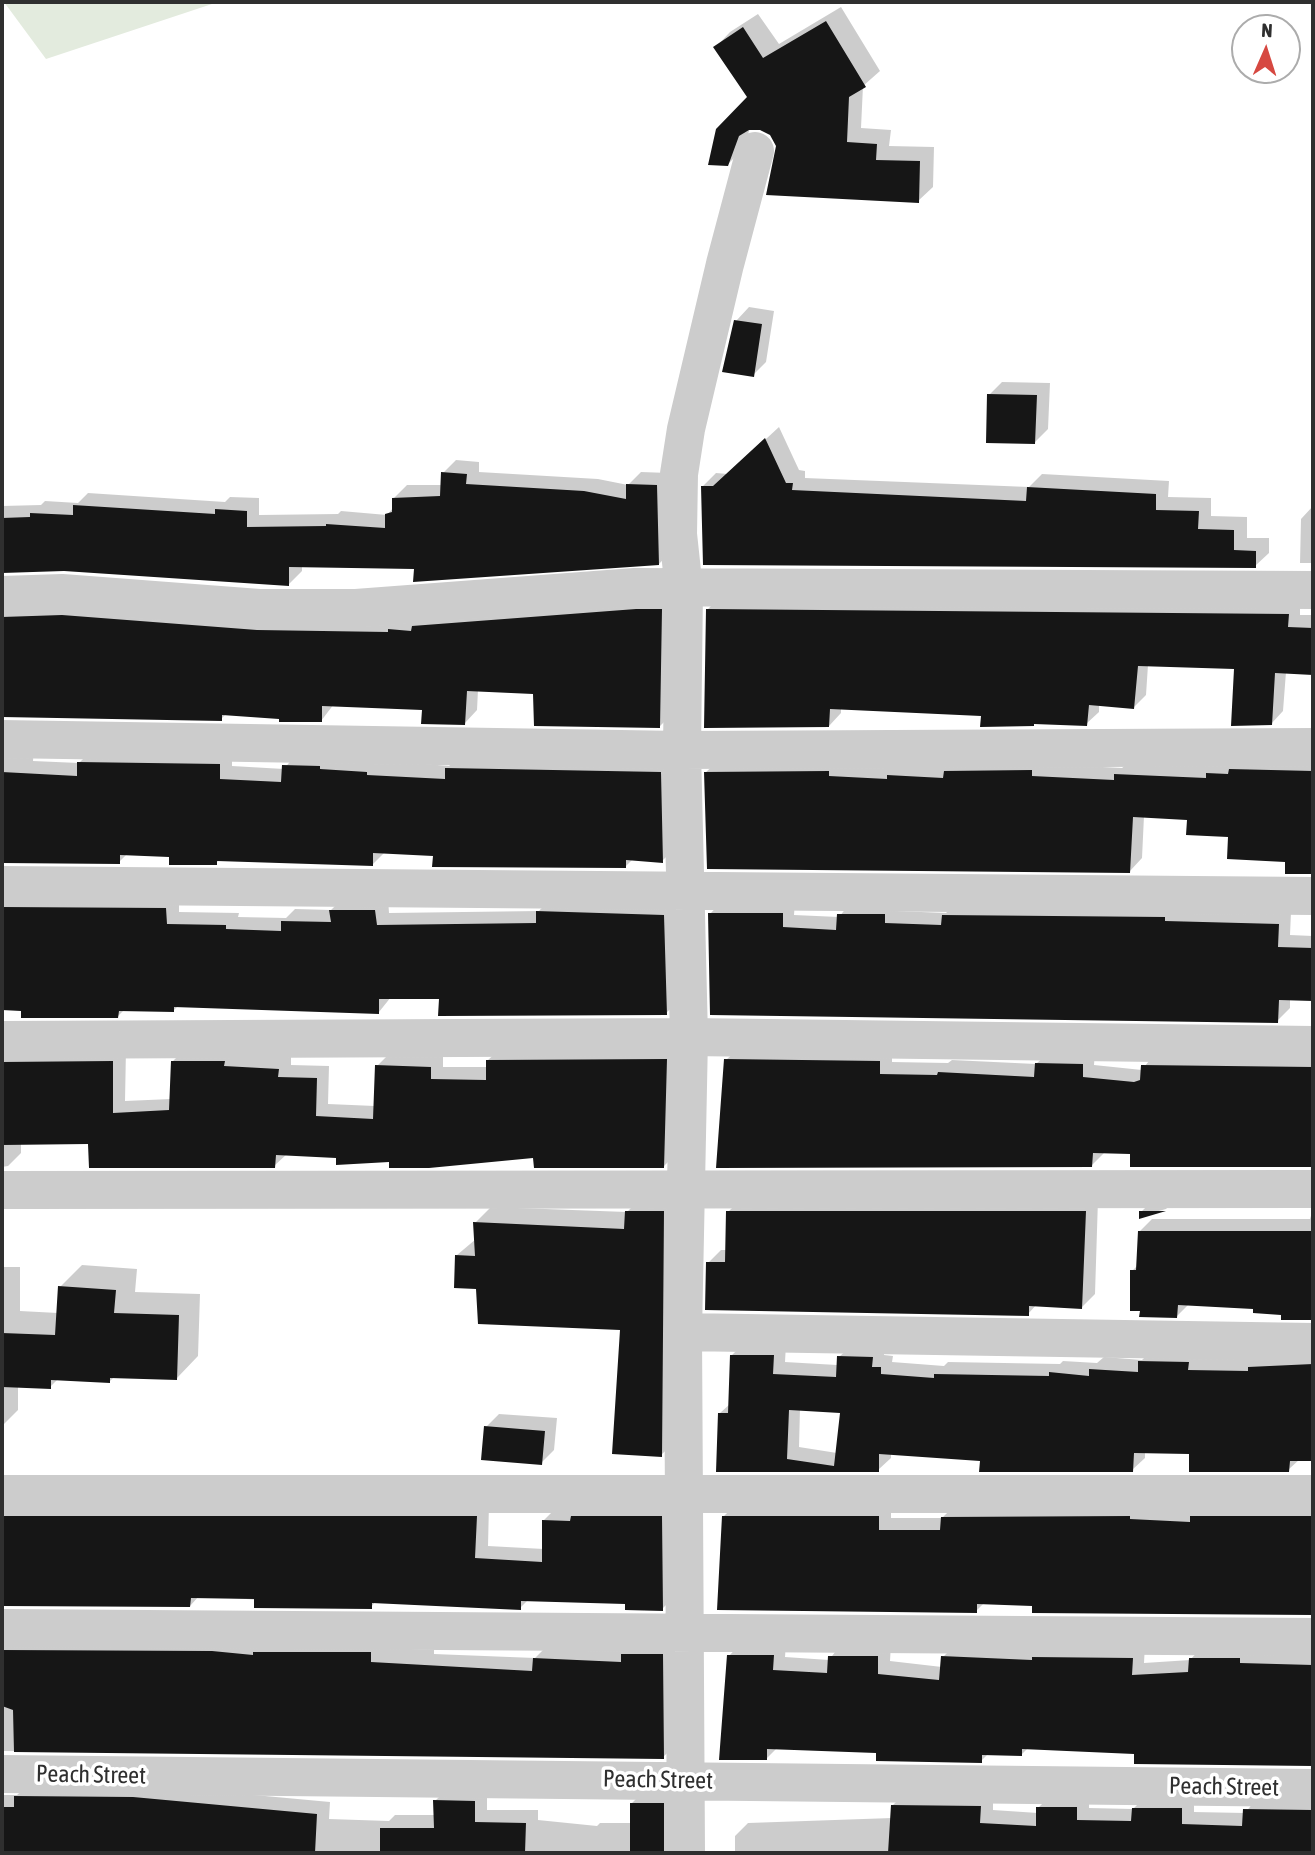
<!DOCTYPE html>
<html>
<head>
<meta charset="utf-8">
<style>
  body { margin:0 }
  #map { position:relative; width:1315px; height:1855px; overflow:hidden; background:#fff; font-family:"Asap Condensed",sans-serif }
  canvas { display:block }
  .frame { position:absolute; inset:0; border:4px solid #2f2f2f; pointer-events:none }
  .north { position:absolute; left:1231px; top:14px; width:70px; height:70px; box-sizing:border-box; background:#fff; border:2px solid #acacac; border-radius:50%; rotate:3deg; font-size:19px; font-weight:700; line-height:28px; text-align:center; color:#2f2f2f }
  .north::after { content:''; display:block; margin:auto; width:24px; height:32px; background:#d64841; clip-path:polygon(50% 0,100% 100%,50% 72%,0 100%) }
</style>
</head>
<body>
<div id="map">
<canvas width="1315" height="1855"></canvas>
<div class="frame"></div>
<div class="north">N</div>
</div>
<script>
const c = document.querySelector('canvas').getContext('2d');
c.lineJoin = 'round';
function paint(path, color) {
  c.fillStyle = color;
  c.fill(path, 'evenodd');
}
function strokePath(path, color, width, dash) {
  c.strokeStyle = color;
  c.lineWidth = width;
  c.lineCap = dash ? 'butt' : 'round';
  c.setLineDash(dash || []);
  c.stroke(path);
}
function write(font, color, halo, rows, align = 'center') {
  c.font = font + ' "Asap Condensed",sans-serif';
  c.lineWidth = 7;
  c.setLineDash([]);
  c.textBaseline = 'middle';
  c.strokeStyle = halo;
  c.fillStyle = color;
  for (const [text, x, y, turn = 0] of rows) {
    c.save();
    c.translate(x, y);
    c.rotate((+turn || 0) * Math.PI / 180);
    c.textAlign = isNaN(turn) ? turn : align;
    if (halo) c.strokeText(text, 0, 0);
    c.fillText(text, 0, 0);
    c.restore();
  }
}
paint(new Path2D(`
  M 4,2 L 218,2 L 46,59 Z`), '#e3ebde');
paint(new Path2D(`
  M 841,7 L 880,71 L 863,86 L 861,128 L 891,130 L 889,146 L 934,147 L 933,187 L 918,201 L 778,146 L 771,134 L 760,128 L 750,128 L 743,149 L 728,164 L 749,97 L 716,47 L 730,32 L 758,14 L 779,44 Z
  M 749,307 L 774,311 L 766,362 L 753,375 L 736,321 Z
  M 1002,382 L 1050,383 L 1048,429 L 1035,442 L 989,395 Z
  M 779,427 L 799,470 L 805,471 L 805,478 L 1029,487 L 1042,474 L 1169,481 L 1168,497 L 1211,498 L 1211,516 L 1247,517 L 1247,538 L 1269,538 L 1269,553 L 1255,566 L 702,487 L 716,473 L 728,474 Z
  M 456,460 L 479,462 L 479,472 L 598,479 L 628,485 L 641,472 L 669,473 L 671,551 L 659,564 L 302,566 L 302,571 L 289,584 L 64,569 L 2,571 L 2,506 L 41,505 L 45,501 L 78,503 L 88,493 L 225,502 L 230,497 L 259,498 L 259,515 L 338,514 L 341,511 L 387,515 L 393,508 L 394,498 L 407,485 L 442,485 L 443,473 Z
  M 1313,506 L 1313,563 L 1300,563 L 1301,519 Z
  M 674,597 L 673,713 L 660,726 L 535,693 L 478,690 L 477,710 L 465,723 L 424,708 L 334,704 L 321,721 L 227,713 L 221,719 L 2,715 L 2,599 Z
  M 720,597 L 1300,602 L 1300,615 L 1313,615 L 1313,673 L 1286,672 L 1283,711 L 1271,724 L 1236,667 L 1148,665 L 1146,695 L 1134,707 L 1099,705 L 1099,712 L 1086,724 L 983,714 L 841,708 L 841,713 L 829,726 L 707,610 Z
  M 2,741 L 34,749 L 33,761 L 79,763 L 92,750 L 232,752 L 232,766 L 284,769 L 297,753 L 449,766 L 460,756 L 673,759 L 675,848 L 662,861 L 633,859 L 625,867 L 385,852 L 373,864 L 219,860 L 216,863 L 170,855 L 128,853 L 119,862 L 2,861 Z
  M 719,760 L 1044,764 L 1122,768 L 1128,763 L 1313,760 L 1313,872 L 1287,872 L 1287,861 L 1189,819 L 1144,816 L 1142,858 L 1130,871 L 706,772 Z
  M 2,889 L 179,896 L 179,912 L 239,913 L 238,917 L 286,918 L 295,909 L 331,910 L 344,897 L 388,898 L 389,913 L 539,911 L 550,899 L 676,903 L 679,1001 L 666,1013 L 441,997 L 391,997 L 379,1012 L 178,1006 L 174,1010 L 125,1009 L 118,1016 L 2,1008 Z
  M 722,901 L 795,902 L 794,915 L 839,917 L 851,902 L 896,911 L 946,913 L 956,903 L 1291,912 L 1290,935 L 1313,936 L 1313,999 L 1290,999 L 1290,1008 L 1277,1021 L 710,914 Z
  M 679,1047 L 677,1153 L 664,1166 L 535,1156 L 391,1160 L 287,1154 L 274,1166 L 89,1142 L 21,1143 L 21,1153 L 8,1166 L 2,1167 L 2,1048 L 126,1049 L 125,1101 L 171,1099 L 172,1062 L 185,1049 L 291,1056 L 291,1065 L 329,1066 L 328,1104 L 375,1106 L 377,1066 L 390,1053 L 443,1055 L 443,1067 L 488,1067 L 488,1060 L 501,1048 Z
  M 739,1048 L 892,1050 L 892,1062 L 948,1063 L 952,1060 L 1036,1064 L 1049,1052 L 1095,1052 L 1094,1065 L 1142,1070 L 1155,1053 L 1313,1055 L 1313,1165 L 1132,1166 L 1132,1152 L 1104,1153 L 1091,1166 L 726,1060 Z
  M 643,1196 L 679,1196 L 678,1439 L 661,1455 L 622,1328 L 478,1287 L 457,1255 L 476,1239 L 475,1223 L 491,1207 L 627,1212 Z
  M 741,1199 L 1098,1199 L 1095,1294 L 1082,1307 L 1037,1304 L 1028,1314 L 708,1263 L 721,1250 L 727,1250 L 728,1212 Z
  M 1154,1199 L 1176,1199 L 1166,1209 L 1141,1216 L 1141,1212 Z
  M 1313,1209 L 1313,1318 L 1283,1318 L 1283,1313 L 1254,1307 L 1189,1304 L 1177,1316 L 1132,1271 L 1138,1265 L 1140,1231 L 1152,1219 L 1310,1219 Z
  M 82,1265 L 137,1269 L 135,1292 L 200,1294 L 198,1356 L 177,1378 L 115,1376 L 109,1382 L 59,1378 L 50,1387 L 18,1386 L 18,1410 L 2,1426 L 2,1267 L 20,1267 L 20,1311 L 58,1313 L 60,1287 Z
  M 744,1343 L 786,1344 L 785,1362 L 837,1365 L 839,1357 L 852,1345 L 885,1345 L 884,1355 L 893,1356 L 892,1362 L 944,1366 L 948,1362 L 1060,1364 L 1063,1361 L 1097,1363 L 1104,1357 L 1142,1360 L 1153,1349 L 1313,1351 L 1313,1459 L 1300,1459 L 1288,1470 L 1191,1453 L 1145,1452 L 1145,1458 L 1132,1470 L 891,1453 L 891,1458 L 878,1470 L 718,1470 L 720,1413 L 730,1404 L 732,1355 ZM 800,1409 L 841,1411 L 837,1453 L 799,1447 Z
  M 499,1414 L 557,1418 L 554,1450 L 541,1463 L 486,1427 Z
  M 2,1498 L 489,1504 L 488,1546 L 544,1549 L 543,1521 L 556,1508 L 674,1504 L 675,1596 L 662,1609 L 627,1602 L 529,1599 L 520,1608 L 376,1601 L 371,1607 L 199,1596 L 190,1606 L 2,1604 Z
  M 736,1504 L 891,1504 L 891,1518 L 942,1518 L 955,1505 L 1313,1504 L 1313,1614 L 1033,1611 L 1033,1604 L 985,1602 L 976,1611 L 723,1517 Z
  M 2,1632 L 434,1650 L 434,1654 L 535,1658 L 548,1645 L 675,1642 L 676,1745 L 663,1757 L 2,1751 Z
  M 741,1643 L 786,1643 L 785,1657 L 829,1660 L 842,1643 L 891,1644 L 890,1661 L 942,1667 L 943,1657 L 956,1644 L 1145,1645 L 1144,1663 L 1190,1660 L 1203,1646 L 1313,1653 L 1313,1764 L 1136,1762 L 1136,1753 L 1028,1748 L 1021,1755 L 989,1753 L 981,1761 L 878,1751 L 777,1748 L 766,1759 L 729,1656 Z
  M 29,1784 L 146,1785 L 330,1802 L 329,1819 L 389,1821 L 395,1815 L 435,1815 L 435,1801 L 448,1788 L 487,1789 L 487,1810 L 538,1810 L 538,1820 L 597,1826 L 600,1823 L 632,1823 L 632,1803 L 645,1790 L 676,1791 L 682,1853 L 2,1853 L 2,1795 L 17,1795 Z
  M 905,1793 L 993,1794 L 993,1810 L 1038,1813 L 1038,1808 L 1051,1795 L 1089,1795 L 1089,1808 L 1133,1809 L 1146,1796 L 1194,1796 L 1194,1812 L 1245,1813 L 1258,1797 L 1313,1797 L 1313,1853 L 735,1853 L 735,1836 L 748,1823 L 892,1818 L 892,1806 Z`), '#0003');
paint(new Path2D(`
  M 826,21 L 866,87 L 849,97 L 847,142 L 877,144 L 876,160 L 920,161 L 919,203 L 766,195 L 776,146 L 770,135 L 760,130 L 749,130 L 739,136 L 728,166 L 708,165 L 716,129 L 747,97 L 713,47 L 743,27 L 763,58 Z
  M 734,320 L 762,324 L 754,377 L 722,372 Z
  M 987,394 L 1037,395 L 1035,444 L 986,443 Z
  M 765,438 L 786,483 L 793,483 L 792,490 L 1026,501 L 1027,487 L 1156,494 L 1156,510 L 1199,511 L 1198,529 L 1234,530 L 1234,550 L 1256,551 L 1256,568 L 703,565 L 701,486 L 713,486 Z
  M 441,472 L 467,474 L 466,484 L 584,491 L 626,499 L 626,484 L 657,485 L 659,565 L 413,582 L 414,569 L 289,567 L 289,586 L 64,571 L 2,573 L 2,518 L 30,517 L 30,513 L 73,515 L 73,505 L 215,514 L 215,509 L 247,511 L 247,527 L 326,526 L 326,524 L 385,528 L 385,514 L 392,512 L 392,498 L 440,496 Z
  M 636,609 L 662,609 L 660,728 L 534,726 L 533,694 L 467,691 L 465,725 L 421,724 L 422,710 L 322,706 L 322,722 L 279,722 L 279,719 L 222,715 L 222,721 L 2,717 L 2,617 L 62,615 L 257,630 L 388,632 L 388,629 L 411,631 L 412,626 Z
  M 706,609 L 1289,614 L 1288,627 L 1313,628 L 1313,675 L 1275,673 L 1272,725 L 1231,726 L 1234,669 L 1138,666 L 1134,709 L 1089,705 L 1087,726 L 1034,724 L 1034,726 L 980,727 L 981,716 L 830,709 L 829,727 L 704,728 Z
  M 77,762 L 220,764 L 220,779 L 281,782 L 282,765 L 320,766 L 320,769 L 367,772 L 367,775 L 445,779 L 445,768 L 661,772 L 663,863 L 626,860 L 626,868 L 432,867 L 433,856 L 373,853 L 373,866 L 217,861 L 217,865 L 169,865 L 169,857 L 120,855 L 120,864 L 2,863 L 2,772 L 77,776 Z
  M 1229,769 L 1313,771 L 1313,874 L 1285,874 L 1285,862 L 1227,859 L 1228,837 L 1186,835 L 1187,820 L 1133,817 L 1130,873 L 707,869 L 704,772 L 829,771 L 829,776 L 887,779 L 887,775 L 943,778 L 944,771 L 1032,770 L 1032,776 L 1114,780 L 1114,774 L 1206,778 L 1206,773 L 1228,774 Z
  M 2,907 L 166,908 L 167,924 L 226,925 L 226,929 L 281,931 L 281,921 L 331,922 L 329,910 L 375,910 L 377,925 L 536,923 L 536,911 L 664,915 L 667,1015 L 438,1016 L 439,999 L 379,999 L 379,1014 L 174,1007 L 174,1012 L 119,1011 L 118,1018 L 21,1018 L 21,1011 L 2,1010 Z
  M 708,913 L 783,913 L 783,927 L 836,930 L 837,914 L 885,914 L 885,923 L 941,925 L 942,915 L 1165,917 L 1165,921 L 1279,924 L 1278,947 L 1313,948 L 1313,1001 L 1279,1000 L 1278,1023 L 710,1015 Z
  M 667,1059 L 664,1168 L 534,1168 L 533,1158 L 429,1168 L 389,1168 L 389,1162 L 336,1165 L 336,1158 L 276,1155 L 275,1168 L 89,1168 L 88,1144 L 2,1145 L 2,1062 L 113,1061 L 113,1113 L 169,1110 L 171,1061 L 225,1061 L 224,1066 L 279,1069 L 278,1077 L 317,1078 L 316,1116 L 373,1119 L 375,1065 L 431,1067 L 431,1079 L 486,1080 L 486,1060 Z
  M 724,1059 L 880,1061 L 880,1074 L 937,1075 L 938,1072 L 1034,1077 L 1035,1063 L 1083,1064 L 1083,1077 L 1134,1082 L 1140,1080 L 1141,1065 L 1313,1067 L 1313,1167 L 1130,1167 L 1130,1154 L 1093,1153 L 1092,1167 L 716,1168 Z
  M 625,1211 L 664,1211 L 662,1457 L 612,1454 L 620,1330 L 478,1324 L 476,1289 L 454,1288 L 455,1255 L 475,1256 L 473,1222 L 624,1229 Z
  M 726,1211 L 1086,1211 L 1082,1309 L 1029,1306 L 1029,1316 L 705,1310 L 706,1262 L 725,1262 Z
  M 1139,1211 L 1166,1211 L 1139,1219 Z
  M 1138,1231 L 1313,1231 L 1313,1320 L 1281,1320 L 1281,1315 L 1253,1313 L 1253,1309 L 1178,1305 L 1177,1318 L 1139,1317 L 1140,1311 L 1130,1311 L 1130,1270 L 1136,1270 Z
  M 58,1286 L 116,1290 L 114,1313 L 179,1315 L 177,1380 L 110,1378 L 110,1383 L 51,1380 L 51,1389 L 2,1387 L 2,1333 L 55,1335 Z
  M 730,1355 L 774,1355 L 773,1374 L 836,1377 L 837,1356 L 873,1357 L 872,1367 L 881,1367 L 881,1374 L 934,1378 L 934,1374 L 1049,1376 L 1049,1372 L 1089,1376 L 1089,1369 L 1138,1372 L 1138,1361 L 1189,1362 L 1188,1370 L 1248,1371 L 1248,1367 L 1313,1364 L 1313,1461 L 1290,1461 L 1289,1472 L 1189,1472 L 1189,1454 L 1134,1453 L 1133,1472 L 979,1472 L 980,1461 L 879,1454 L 879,1472 L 716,1472 L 718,1413 L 728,1413 ZM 789,1410 L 840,1413 L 834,1466 L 787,1459 Z
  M 484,1426 L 545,1431 L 542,1465 L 481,1460 Z
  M 2,1516 L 477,1516 L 475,1558 L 542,1562 L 542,1520 L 570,1521 L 571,1516 L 662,1516 L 663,1611 L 625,1610 L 625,1604 L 521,1601 L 521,1610 L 372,1603 L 372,1609 L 254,1608 L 254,1599 L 191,1598 L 190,1607 L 2,1606 Z
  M 722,1516 L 879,1516 L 879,1530 L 940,1530 L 941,1517 L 1130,1516 L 1130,1519 L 1190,1522 L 1190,1516 L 1313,1516 L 1313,1615 L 1032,1613 L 1032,1606 L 977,1604 L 977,1613 L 717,1610 Z
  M 2,1650 L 212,1651 L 253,1655 L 253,1652 L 371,1652 L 371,1662 L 532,1671 L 533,1658 L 621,1662 L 621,1654 L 663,1654 L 664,1759 L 14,1752 L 13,1710 L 2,1706 Z
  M 727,1655 L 774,1655 L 773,1670 L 827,1673 L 828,1656 L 878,1656 L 878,1674 L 939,1680 L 941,1656 L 1032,1660 L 1032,1657 L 1133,1658 L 1132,1675 L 1188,1672 L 1189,1658 L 1240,1658 L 1240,1663 L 1313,1665 L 1313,1766 L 1134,1764 L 1134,1754 L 1022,1749 L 1022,1756 L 982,1755 L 982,1763 L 876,1761 L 876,1753 L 767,1749 L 767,1760 L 719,1760 Z
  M 14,1796 L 133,1797 L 317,1814 L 315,1853 L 2,1853 L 2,1807 L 14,1807 Z
  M 433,1800 L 475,1801 L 475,1822 L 526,1823 L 525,1853 L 380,1853 L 380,1828 L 434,1828 Z
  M 630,1803 L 664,1803 L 664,1853 L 630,1853 Z
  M 891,1805 L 981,1806 L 980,1823 L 1036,1826 L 1036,1807 L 1077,1807 L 1077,1820 L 1131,1821 L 1132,1808 L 1182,1808 L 1182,1824 L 1242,1826 L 1243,1809 L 1313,1810 L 1313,1853 L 888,1853 Z`), '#161616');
strokePath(new Path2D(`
  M 2,595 L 62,593 L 259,608 L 356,608 L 635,587 L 1313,590
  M 2,739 L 682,750 L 1313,747
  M 2,885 L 1313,896
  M 2,1040 L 689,1037 L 1313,1045
  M 2,1190 L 1313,1189
  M 683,1332 L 1313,1342
  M 2,1494 L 1313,1494
  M 2,1628 L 1313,1637
  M 2,1774 L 1313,1788
  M 686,1853 L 683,1332 L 689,1037 L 682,750 L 684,590 L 678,534 L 679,474 L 686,429 L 725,264 L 755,151`), '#ccc', 38);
write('24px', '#2f2f2f', '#fff', [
  ["Peach Street",91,1775,1],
  ["Peach Street",658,1780,1],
  ["Peach Street",1224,1787,1]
]);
</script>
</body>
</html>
